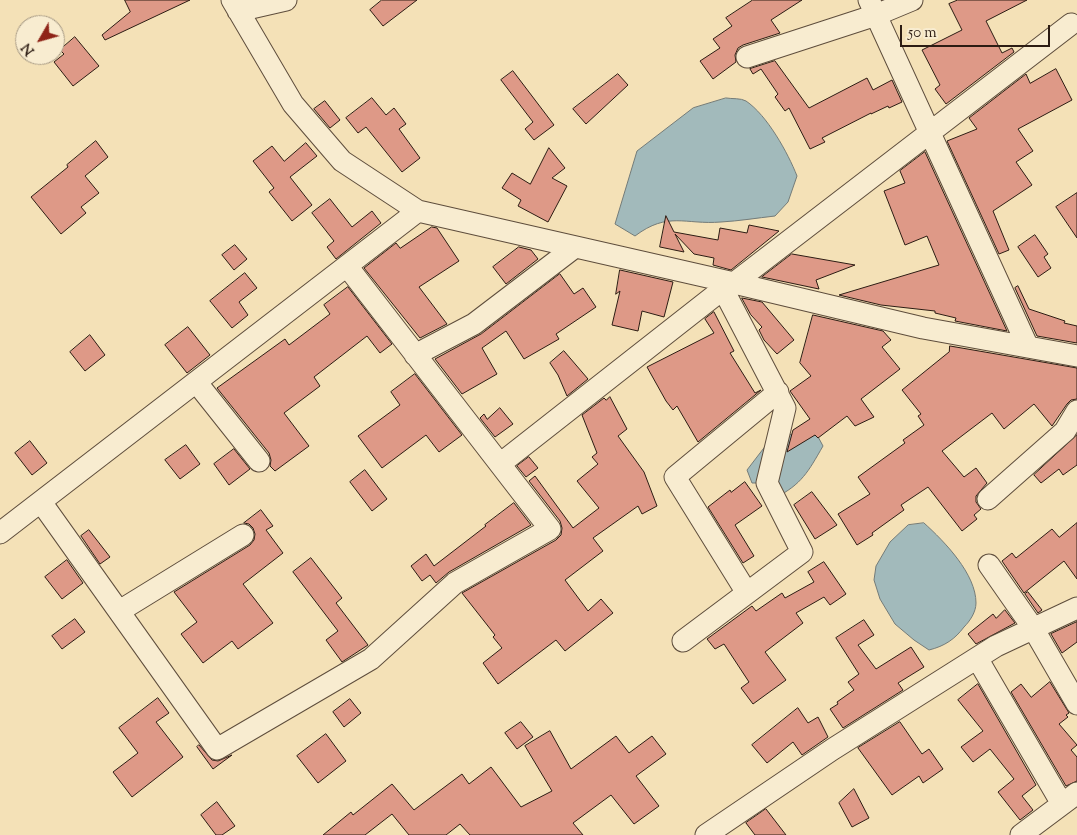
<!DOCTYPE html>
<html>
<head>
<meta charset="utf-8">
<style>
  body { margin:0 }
  #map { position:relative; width:1077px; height:835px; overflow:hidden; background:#f4e1b7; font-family:"Sorts Mill Goudy",serif }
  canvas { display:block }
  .north { position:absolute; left:15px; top:15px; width:50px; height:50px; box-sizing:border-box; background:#f8ecd0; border:1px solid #a69984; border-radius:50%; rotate:232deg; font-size:14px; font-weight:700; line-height:20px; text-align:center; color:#2c1c13 }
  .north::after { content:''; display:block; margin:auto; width:18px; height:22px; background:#8f2418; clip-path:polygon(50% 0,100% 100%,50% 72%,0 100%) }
  .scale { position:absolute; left:900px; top:25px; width:150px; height:22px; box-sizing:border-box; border:2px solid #2c1c13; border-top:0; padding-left:6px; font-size:15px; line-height:18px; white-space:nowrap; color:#2c1c13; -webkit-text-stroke:4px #f8ecd0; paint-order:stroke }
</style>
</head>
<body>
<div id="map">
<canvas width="1077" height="835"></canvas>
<div class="north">N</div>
<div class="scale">50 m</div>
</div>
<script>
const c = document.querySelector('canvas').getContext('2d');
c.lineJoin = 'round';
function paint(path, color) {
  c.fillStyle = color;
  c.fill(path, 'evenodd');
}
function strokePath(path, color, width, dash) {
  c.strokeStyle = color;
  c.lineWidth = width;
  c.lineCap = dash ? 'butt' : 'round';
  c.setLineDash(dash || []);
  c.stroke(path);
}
const water = new Path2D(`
  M 726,98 C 732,99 741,98 746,101 C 767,115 788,153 797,176 L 788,202 L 775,216 C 757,218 739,221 721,222 C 685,225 668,211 635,236 L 615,224 L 637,151 L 693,108 Z
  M 797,433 L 816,433 L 823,446 C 808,472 802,484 775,498 L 767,483 L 752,483 L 747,470 L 770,440 Z
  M 924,523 C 945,542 976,574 976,603 C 976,612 970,621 964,627 C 955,639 945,646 929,650 L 914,640 L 895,624 L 880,599 L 874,580 L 876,566 L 890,542 L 908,525 Z`);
paint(water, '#a2babb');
strokePath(water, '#737b78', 1);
const building = new Path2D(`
  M 125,0 L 190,0 L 105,40 L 102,35 L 130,12 Z
  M 382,0 L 417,0 L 383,26 L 370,10 Z
  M 753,0 L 802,0 L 771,20 L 780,33 L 743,45 L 738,48 L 735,55 L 736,62 L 713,79 L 700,61 L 720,48 L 713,39 L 732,26 L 726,18 Z
  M 958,0 L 1027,0 L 986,21 L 1002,53 L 1012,48 L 1014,52 L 946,104 L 935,89 L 940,85 L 922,50 L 962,30 L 949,4 Z
  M 75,37 L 99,66 L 73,86 L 54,62 L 64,54 L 60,50 Z
  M 775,61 L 809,108 L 867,78 L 873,90 L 892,80 L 902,102 L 889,108 L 888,106 L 871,114 L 871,113 L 822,138 L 825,142 L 810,149 L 789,108 L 785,111 L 775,97 L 778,94 L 761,69 L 753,74 L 750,69 Z
  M 1056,69 L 1072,100 L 1018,129 L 1033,151 L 1016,162 L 1032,185 L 993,211 L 1009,250 L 999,254 L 947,141 L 977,129 L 969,118 L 1026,74 L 1030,83 Z
  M 513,71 L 554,125 L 534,140 L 525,129 L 533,122 L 501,80 Z
  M 618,74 L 628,85 L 586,124 L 573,109 Z
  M 372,98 L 386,115 L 394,108 L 406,124 L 399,129 L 420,158 L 402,172 L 366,127 L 358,133 L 346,118 Z
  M 325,101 L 340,120 L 330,128 L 314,109 Z
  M 96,141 L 108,157 L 85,176 L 99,193 L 81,207 L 86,213 L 61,234 L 31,197 L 68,167 L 67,165 Z
  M 306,143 L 317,156 L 290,177 L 312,205 L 292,221 L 269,192 L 274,188 L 253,161 L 272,146 L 284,161 Z
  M 549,148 L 565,168 L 552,178 L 567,186 L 548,222 L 518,206 L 521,200 L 502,188 L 512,173 L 530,184 Z
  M 925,152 L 1007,331 L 955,321 L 956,318 L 935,313 L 935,311 L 881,305 L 839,295 L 939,265 L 927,236 L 905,245 L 884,191 L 905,183 L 900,171 Z
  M 1077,193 L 1077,238 L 1056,207 Z
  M 330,199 L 352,227 L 372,211 L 381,223 L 336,259 L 327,247 L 334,241 L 312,213 Z
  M 666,216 L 674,232 L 718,240 L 720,228 L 747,233 L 749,225 L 779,231 L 731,270 L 713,265 L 714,258 L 694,254 L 675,234 L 684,252 L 660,247 Z
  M 432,227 L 437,228 L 459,261 L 419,287 L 447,324 L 420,338 L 364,268 L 396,243 L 400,248 Z
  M 1035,235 L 1048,254 L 1044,257 L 1051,268 L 1038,277 L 1018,247 Z
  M 235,245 L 247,259 L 234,270 L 222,255 Z
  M 519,247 L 531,250 L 538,259 L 506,284 L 493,267 Z
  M 792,254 L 855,265 L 816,280 L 819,289 L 762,277 Z
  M 620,270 L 673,282 L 664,317 L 642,311 L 638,331 L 612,325 L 620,291 L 616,294 Z
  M 245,273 L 257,288 L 239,302 L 248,315 L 232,328 L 210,301 Z
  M 560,274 L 574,294 L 583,288 L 596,307 L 556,334 L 559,339 L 524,359 L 506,331 L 482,348 L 497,374 L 462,394 L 435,359 L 481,334 Z
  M 1018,286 L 1029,309 L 1065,321 L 1064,323 L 1077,326 L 1077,343 L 1037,336 L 1015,288 Z
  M 348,287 L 392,344 L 380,353 L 367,336 L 314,377 L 320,386 L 284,413 L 309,446 L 275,471 L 270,466 L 271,460 L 269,453 L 217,388 L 285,339 L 289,345 L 330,314 L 324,305 Z
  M 742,298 L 762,302 L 794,340 L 777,354 L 764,340 L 759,330 L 762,327 L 751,315 Z
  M 714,312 L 734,351 L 730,353 L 755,393 L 761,390 L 698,442 L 677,406 L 673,410 L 666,401 L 647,367 L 714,333 L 705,319 Z
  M 813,315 L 883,331 L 891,340 L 882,347 L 900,369 L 861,399 L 874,417 L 855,426 L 847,416 L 818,438 L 815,435 L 787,452 L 793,430 L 810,419 L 790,391 L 811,376 L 800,363 Z
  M 188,327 L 210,355 L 187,373 L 165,345 Z
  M 90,335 L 105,355 L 85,371 L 70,352 Z
  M 950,346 L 1077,368 L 1077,399 L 1071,400 L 1067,404 L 1052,426 L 1034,404 L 1004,429 L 992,413 L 942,451 L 964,477 L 976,468 L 987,483 L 976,496 L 976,502 L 981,509 L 974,515 L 977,519 L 962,531 L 928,487 L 901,505 L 904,510 L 872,533 L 873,535 L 857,545 L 838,514 L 870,494 L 858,477 L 905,443 L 903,440 L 924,425 L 918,416 L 921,414 L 902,390 L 949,352 Z
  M 564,351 L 588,379 L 567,396 L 558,375 L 550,363 Z
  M 415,374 L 462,435 L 439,452 L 426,435 L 382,468 L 358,436 L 400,405 L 391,392 Z
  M 610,397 L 627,429 L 618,436 L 644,472 L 657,506 L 642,514 L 638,506 L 593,538 L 603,551 L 565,580 L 588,611 L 601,599 L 613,613 L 565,651 L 556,640 L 498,684 L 483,663 L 502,648 L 493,637 L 495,635 L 462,593 L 556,540 L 561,535 L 562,528 L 560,521 L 529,481 L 535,476 L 573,528 L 599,508 L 577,481 L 598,464 L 592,457 L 597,453 L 582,415 L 604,398 L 606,400 Z
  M 500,408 L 513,424 L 495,437 L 480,418 L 484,414 L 487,419 Z
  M 1077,435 L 1077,465 L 1063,475 L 1059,469 L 1041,483 L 1034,475 Z
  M 30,441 L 47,463 L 32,475 L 15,453 Z
  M 186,445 L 200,464 L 180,479 L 165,460 Z
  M 234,449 L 250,469 L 229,485 L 214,464 Z
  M 529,457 L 538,468 L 526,477 L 517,466 Z
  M 365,470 L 387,499 L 372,511 L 350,482 Z
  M 745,482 L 762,506 L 735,525 L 754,556 L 743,563 L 708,507 L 730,490 L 731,492 Z
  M 812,492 L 837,525 L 815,539 L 794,505 Z
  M 514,503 L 531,525 L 449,572 L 436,583 L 430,575 L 422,581 L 411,566 L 426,554 L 434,566 L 486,526 L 485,525 Z
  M 261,510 L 273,526 L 266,530 L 283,553 L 243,584 L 273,623 L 238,649 L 232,641 L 203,663 L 181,634 L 197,622 L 174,592 L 250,545 L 254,540 L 255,534 L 253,528 L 249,524 L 244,523 Z
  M 1077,523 L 1077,579 L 1064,561 L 1024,593 L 1002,561 L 1012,553 L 1016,558 L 1052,529 L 1059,537 Z
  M 89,530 L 110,557 L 100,564 L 81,536 Z
  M 311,558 L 342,598 L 336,603 L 368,645 L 342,662 L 326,640 L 338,631 L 293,572 Z
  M 67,560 L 83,583 L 62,599 L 45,577 Z
  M 824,562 L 846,594 L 830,605 L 824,597 L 796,613 L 803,623 L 765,652 L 786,680 L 753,704 L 741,688 L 749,682 L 724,644 L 715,649 L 707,639 L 752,606 L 756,611 L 782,593 L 785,598 L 814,582 L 808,572 Z
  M 1028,592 L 1042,610 L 1038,613 L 1025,594 Z
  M 1005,610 L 1015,623 L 976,644 L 968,634 L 993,614 L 996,618 Z
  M 75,619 L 85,632 L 62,649 L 52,636 Z
  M 864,620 L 874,635 L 858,645 L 876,669 L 911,647 L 924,667 L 898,683 L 903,690 L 843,728 L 830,709 L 838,704 L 837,702 L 854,690 L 848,682 L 859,674 L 836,638 Z
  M 1077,622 L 1077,642 L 1062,653 L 1051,634 Z
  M 1050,682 L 1069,713 L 1066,715 L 1068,717 L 1059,724 L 1077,745 L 1071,750 L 1077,757 L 1077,781 L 1066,786 L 1011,692 L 1021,684 L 1031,697 Z
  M 978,684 L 1036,785 L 1022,796 L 1033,810 L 1020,820 L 998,792 L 1014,779 L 990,749 L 973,762 L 961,747 L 983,731 L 958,700 Z
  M 158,698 L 169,713 L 156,722 L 183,757 L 132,797 L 113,772 L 138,753 L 119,728 Z
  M 350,699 L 361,713 L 344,727 L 333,712 Z
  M 798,708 L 808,723 L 818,717 L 828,737 L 802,755 L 793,742 L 767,763 L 752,745 Z
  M 521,722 L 533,737 L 517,749 L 505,733 Z
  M 900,722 L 922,754 L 929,749 L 943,769 L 923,783 L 919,776 L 892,795 L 858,748 Z
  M 550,731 L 571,769 L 616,736 L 629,753 L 652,736 L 666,754 L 636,776 L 659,806 L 634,824 L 611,795 L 573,823 L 583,835 L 470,835 L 460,824 L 446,835 L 409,835 L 392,814 L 365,835 L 323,835 L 351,812 L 353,815 L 392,784 L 414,810 L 462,774 L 469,784 L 491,767 L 521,807 L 552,791 L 525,746 Z
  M 326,734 L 346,761 L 318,783 L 297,756 Z
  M 199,745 L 212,760 L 218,761 L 232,755 L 213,769 L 197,747 Z
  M 854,789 L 869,818 L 852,827 L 839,803 Z
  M 217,802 L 235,826 L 222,835 L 216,835 L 201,815 Z
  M 766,809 L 786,835 L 755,835 L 746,823 Z`);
paint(building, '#de9987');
strokePath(building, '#2c1c13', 1);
const minor = new Path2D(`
  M 232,0 L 293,104 L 342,161 L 418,211 L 734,283 L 923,328 L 1077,356
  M 869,0 L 1028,347
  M 238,11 L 286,0
  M 747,57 L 876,15 L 912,0
  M 415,355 L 474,324 L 575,247
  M 197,383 L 259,461
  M 500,464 L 723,289 L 734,283 L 1071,24
  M 988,499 L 1065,431 L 1077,411
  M 41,502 L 217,749 L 371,659 L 455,583 L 550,529 L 347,266
  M 0,533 L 418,211
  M 989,565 L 1033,628 L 1077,704
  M 747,593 L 675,477 L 778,392
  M 126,607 L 243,535
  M 683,641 L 802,552 L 767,483 L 785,408 L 723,289
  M 977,658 L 1062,804
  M 706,835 L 833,749 L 996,646 L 1077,608
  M 1021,835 L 1077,793`);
strokePath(minor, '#5e4d3c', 23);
strokePath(minor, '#f8ecd0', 21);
</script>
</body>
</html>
